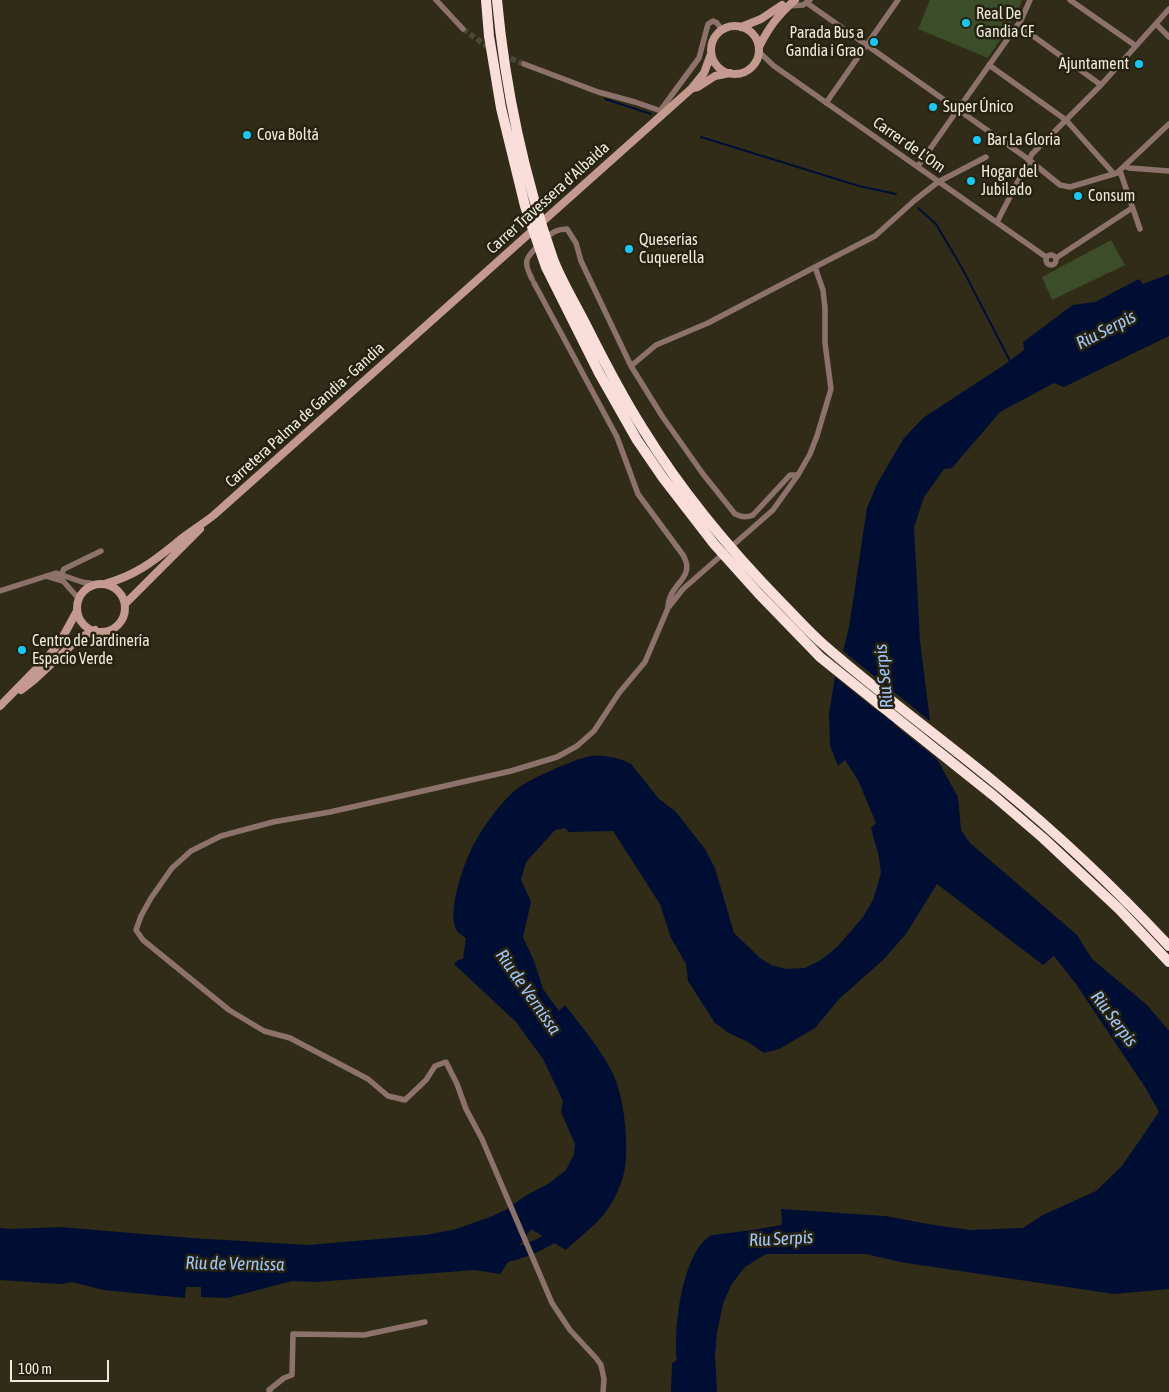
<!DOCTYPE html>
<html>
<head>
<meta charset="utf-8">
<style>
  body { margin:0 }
  #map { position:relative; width:1169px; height:1392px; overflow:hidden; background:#302c18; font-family:"Asap Condensed",sans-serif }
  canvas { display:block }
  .scale { position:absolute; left:10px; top:1360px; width:99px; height:22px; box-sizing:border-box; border:2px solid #edeade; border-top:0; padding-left:6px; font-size:15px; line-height:18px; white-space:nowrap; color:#edeade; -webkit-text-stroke:4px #26220e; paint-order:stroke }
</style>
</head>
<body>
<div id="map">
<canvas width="1169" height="1392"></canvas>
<div class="scale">100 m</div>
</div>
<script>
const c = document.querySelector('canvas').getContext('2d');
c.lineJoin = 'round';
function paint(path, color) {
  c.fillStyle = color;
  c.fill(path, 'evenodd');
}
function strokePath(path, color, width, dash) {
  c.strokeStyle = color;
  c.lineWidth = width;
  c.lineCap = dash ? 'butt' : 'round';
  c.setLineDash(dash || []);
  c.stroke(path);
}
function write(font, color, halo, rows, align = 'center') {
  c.font = font + ' "Asap Condensed",sans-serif';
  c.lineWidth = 5;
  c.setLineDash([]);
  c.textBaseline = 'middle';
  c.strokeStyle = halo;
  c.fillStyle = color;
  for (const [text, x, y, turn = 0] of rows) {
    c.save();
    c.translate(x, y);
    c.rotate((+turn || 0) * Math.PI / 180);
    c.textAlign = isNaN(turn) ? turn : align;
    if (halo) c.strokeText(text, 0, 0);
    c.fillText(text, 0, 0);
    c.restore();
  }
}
paint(new Path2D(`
  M 930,0 L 1022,0 L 1016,16 L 988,58 L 918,29 Z
  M 1111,240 L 1125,265 L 1052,300 L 1042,277 Z`), '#3c4d29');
paint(new Path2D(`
  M 1169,274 L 1169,336 L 1064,387 L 1054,383 L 1000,412 L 952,468 L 944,469 L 924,497 L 914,527 L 920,641 L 930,721 L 843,651 L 849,627 L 867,508 L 877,484 L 904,438 L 923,418 L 1004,365 L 1024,350 L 1023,342 L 1073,305 L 1095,302 L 1139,279 L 1143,284 Z
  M 835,677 L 937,759 L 958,797 L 961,830 L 970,843 L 1077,935 L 1092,959 L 1147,1005 L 1169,1031 L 1169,1289 L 1114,1294 L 900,1262 L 866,1254 L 766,1254 L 745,1267 L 731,1285 L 723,1304 L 717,1332 L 715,1356 L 717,1392 L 671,1392 L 672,1363 L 677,1360 C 673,1331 682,1253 710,1236 C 714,1234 723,1234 729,1233 C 747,1231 764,1228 782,1225 L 781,1209 L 885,1216 L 934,1225 L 970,1230 L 1023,1228 L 1043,1215 L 1096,1191 L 1122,1166 L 1159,1112 L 1145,1087 L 1076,984 L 1054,956 L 1043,965 L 937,884 L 906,934 L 883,960 L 840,998 L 815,1028 L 779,1049 L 764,1053 L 748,1042 L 729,1033 L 715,1023 L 688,981 L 686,964 L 671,938 L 660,904 L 613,831 L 569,832 L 565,828 L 555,830 L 526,862 L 521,880 L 531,902 L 523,937 L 534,961 L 543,989 L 559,1011 L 565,1005 C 582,1027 601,1049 613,1074 C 624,1096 629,1144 625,1168 C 622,1184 614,1201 605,1213 C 594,1227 578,1238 566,1250 L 531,1229 L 500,1274 L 475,1270 L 315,1282 L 292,1281 L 227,1298 L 201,1297 L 201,1287 L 186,1287 L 185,1298 L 104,1290 L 72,1282 L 62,1284 L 0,1280 L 0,1228 L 12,1229 L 59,1227 L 191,1238 L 308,1245 L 426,1235 L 456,1229 L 490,1217 L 506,1210 L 525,1196 L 548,1184 L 566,1170 L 574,1154 L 575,1144 L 561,1112 L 563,1101 L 543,1059 L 516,1022 L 454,964 L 458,960 L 463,959 L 466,938 C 463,936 458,933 457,931 C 446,913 463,867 471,850 C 479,832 502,800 517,789 C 531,778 573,760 590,756 C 602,754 621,758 631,764 L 659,799 L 676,812 L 705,849 L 715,868 L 734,933 L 760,958 L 771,965 L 786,969 L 805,968 L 821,960 L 838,946 L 863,917 L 873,900 L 881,873 L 879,857 L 871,828 L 876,823 L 858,780 L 845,760 L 838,766 L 830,746 L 829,713 Z`), '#000e33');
strokePath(new Path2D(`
  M 605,99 L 651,114
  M 701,137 L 859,186 L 896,194
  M 918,208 L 936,224 L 962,268 L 1010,361`), '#000e33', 2);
strokePath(new Path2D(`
  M 884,669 L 889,736
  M 496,1258 C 521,1254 542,1246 562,1230`), '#000e33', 12);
strokePath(new Path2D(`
  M 463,29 L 492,50
  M 503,55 L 524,64`), '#4c4836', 5.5, [5.5, 3]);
strokePath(new Path2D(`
  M 436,0 L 463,29
  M 1070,0 L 1136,46
  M 807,3 L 1028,159 L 1060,185 L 1070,187 L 1117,173 L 1169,124
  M 788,6 L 803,5 L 810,0
  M 1156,24 L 1169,37
  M 1018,25 L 1101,85
  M 759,52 L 774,66 L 1046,257
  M 524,64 L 598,92 L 635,102 L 664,112
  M 989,65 L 1066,120 L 1114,174
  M 826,103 L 898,0
  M 660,111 L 699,58 L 708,24 L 713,21 L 717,23 L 722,30
  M 918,166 L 1021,20 L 1030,0
  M 1125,166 L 1129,168 L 1169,171
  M 1120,171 L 1140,229
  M 997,222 L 1032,154 L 1101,85 L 1169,9
  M 546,238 C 553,232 557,229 567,229 L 576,243 L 581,261 L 631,366 L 662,416 L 703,474 L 735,514 C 742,517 746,518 753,515 L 790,475 L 798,475
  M1046 260a5 5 0 1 1 10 0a5 5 0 1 1-10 0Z
  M 1056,258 L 1132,208
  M 532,279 C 523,262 525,258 539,245
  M 534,283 L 617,437 L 638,494 L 683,555 C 697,579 668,583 668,608 L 645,662 L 619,693 L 594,731 L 577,746 L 557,757 L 511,771 L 330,812 L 273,822 L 221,836 L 191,851 L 172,868 L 151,898 L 141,916 L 136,930 L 143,940 L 229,1010 L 264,1031 L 290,1038 L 368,1079 L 388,1096 L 405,1100 L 426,1080 L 435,1066 L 446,1062 L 457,1084 L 466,1109 L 482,1139 L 552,1303 L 570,1330 L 596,1358 L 601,1365 L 604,1379 L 603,1392
  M 631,366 L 656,345 L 708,323 L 815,267
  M 62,573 L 64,569 L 101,551
  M 62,573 L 63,581 L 79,599
  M 46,576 L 63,581
  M 0,591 L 56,573 L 82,582 L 96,584
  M 668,608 L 683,589 L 773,510 L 798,475 L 810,454 L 817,436 L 831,389 L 825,343 L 825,308 L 823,290 L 815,267 L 875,236 L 915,200 L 938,182 L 986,157
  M 270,1392 L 269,1390 L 284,1378 L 292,1375 L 293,1334 L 364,1335 L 425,1322`), '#8d726c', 5.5);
strokePath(new Path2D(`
  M711 50a24 24 0 1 1 48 0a24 24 0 1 1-48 0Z
  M 741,27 L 761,19 L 782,5
  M 759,47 C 769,27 778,15 795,0
  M 693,88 L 698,87 L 715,76 L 730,73
  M 104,584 C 139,575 157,558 185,536 C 194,529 204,523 214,515 L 691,89 L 704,73 L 711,54
  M77 608a24 24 0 1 1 48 0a24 24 0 1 1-48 0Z
  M 125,604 L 200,529
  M 21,690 L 34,680 L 78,639 L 95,630
  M 0,706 L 46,659 L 60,642 L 77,611`), '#c49990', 8);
strokePath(new Path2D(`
  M 486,0 L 489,36 L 501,108 L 525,206 L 546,267 L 599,373 L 637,440 L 663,478 L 714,544 L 758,593 L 820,657 L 994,796 L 1043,838 L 1119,909 L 1169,962
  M 497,0 C 505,87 524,176 553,259 C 562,283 577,306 588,329 C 605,363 623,397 643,429 C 682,492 730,550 782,603 C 796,617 809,632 824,645 C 880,694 941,738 998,785 C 1059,835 1116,889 1169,946`), '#faded9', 10);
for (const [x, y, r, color] of [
  [966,23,5,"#15cafb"],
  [874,42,5,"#15cafb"],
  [1139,64,5,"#15cafb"],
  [933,107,5,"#15cafb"],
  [247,135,5,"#15cafb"],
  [977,140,5,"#15cafb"],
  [971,181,5,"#15cafb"],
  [1078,196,5,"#15cafb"],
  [629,249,5,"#15cafb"],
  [22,650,5,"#15cafb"]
]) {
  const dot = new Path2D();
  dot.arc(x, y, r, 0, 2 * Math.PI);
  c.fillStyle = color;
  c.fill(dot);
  strokePath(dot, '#26220e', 2);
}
write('16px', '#edeade', '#26220e', [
  ["Real De",976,14],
  ["Gandia CF",976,32],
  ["Parada Bus a",864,33,"right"],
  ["Gandia i Grao",864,51,"right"],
  ["Ajuntament",1129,64,"right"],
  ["Super Único",943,107],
  ["Cova Boltá",257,135],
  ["Bar La Gloria",987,140],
  ["Hogar del",981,172],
  ["Jubilado",981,190],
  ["Consum",1088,196],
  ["Queserías",639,240],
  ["Cuquerella",639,258],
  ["Centro de Jardinería",32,641],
  ["Espacio Verde",32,659]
], 'left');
write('16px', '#edeade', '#26220e', [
  ["Carrer de L'Om",909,145,35],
  ["Carrer Travessera d'Albaida",548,198,-42],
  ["Carretera Palma de Gandia - Gandia",305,415,-42]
]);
write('italic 18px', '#a0c6fd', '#26220e', [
  ["Riu Serpis",1106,330,-27],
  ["Riu Serpis",884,676,-96],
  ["Riu de Vernissa",528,992,55],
  ["Riu Serpis",1114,1019,53],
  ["Riu Serpis",781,1239,-3],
  ["Riu de Vernissa",235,1264,1]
]);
</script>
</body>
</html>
